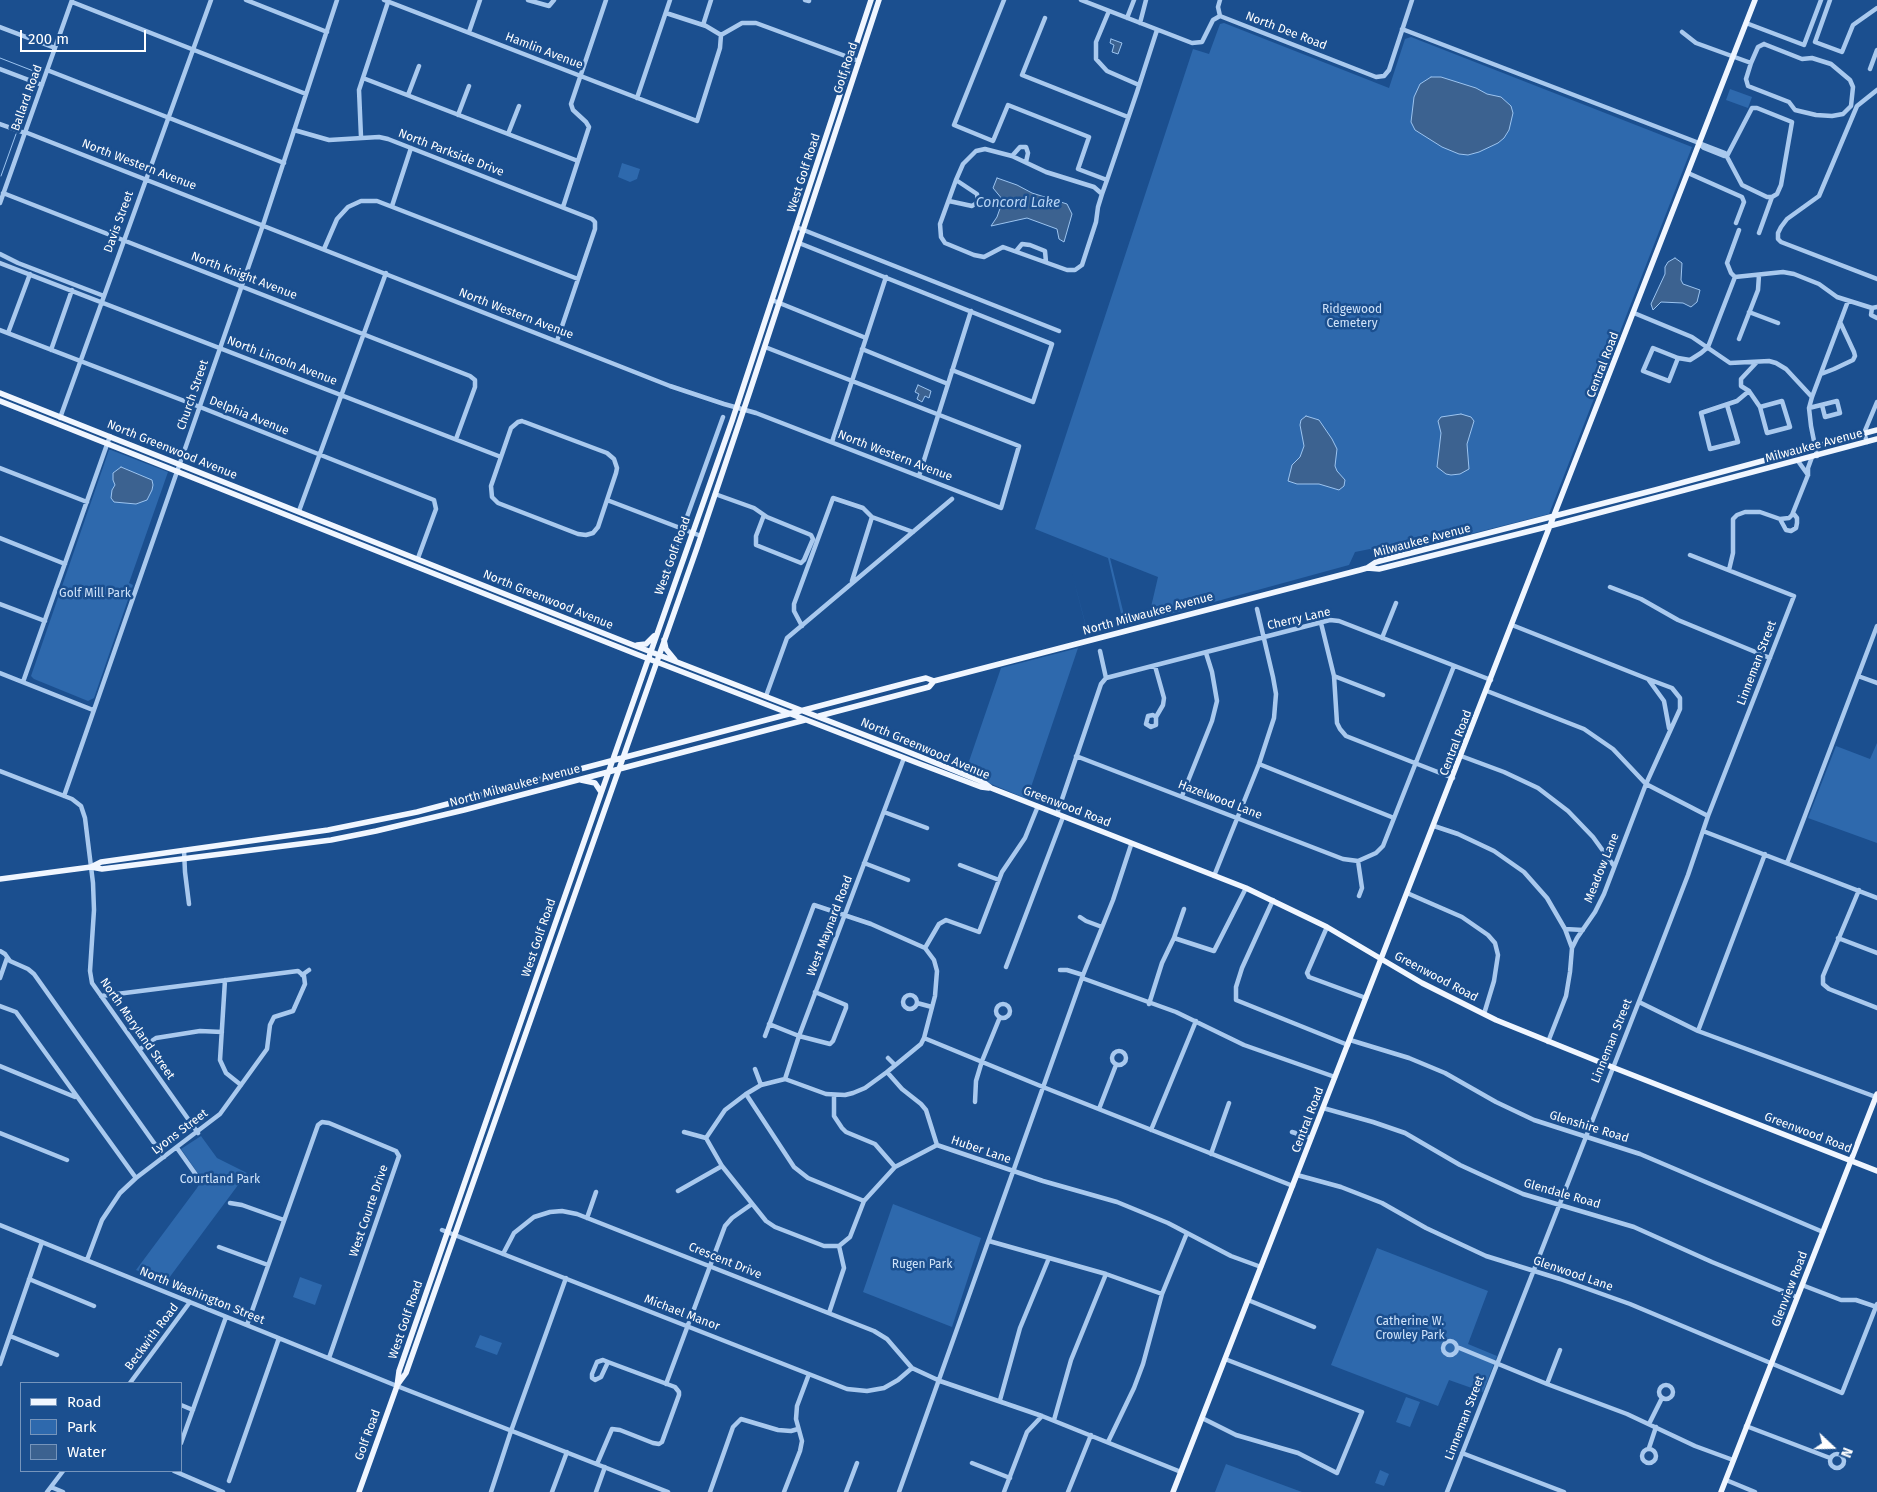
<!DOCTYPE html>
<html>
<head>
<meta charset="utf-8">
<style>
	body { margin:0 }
	#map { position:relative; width:1877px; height:1492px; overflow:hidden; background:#1b4f8f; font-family:"Fira Sans",sans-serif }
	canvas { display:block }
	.legend { position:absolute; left:20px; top:1382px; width:162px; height:90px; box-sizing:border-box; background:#1b4f8f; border:1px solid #7695bc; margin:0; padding:6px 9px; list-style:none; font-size:15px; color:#fff }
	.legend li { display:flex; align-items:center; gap:10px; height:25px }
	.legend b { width:25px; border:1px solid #7695bc }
	.north { position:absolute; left:1807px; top:1422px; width:50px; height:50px; -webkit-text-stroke:4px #1b4f8f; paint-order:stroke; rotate:111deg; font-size:14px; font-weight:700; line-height:20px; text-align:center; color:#fff }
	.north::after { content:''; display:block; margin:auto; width:18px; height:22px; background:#fff; clip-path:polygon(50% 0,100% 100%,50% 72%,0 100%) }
	.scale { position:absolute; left:20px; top:30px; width:126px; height:22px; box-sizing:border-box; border:2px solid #fff; border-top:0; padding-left:6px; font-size:15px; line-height:18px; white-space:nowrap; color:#fff; -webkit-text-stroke:4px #1b4f8f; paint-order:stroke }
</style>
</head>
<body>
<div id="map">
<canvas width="1877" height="1492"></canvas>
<ul class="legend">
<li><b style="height:6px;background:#f0f6ff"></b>Road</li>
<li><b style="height:14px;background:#2e69ad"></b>Park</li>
<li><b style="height:14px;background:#3c6290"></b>Water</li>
</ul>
<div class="north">N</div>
<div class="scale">200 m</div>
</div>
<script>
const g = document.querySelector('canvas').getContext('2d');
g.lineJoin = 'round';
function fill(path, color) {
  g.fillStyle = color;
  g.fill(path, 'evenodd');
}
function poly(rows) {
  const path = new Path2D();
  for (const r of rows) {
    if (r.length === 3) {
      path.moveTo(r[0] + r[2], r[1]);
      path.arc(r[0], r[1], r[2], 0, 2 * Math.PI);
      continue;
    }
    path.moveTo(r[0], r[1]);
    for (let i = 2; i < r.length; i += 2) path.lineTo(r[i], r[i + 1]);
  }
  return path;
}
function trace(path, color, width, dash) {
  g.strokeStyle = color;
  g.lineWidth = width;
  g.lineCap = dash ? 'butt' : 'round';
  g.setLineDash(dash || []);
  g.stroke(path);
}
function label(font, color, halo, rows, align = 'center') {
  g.font = font + ' "Fira Sans",sans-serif';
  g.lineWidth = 5;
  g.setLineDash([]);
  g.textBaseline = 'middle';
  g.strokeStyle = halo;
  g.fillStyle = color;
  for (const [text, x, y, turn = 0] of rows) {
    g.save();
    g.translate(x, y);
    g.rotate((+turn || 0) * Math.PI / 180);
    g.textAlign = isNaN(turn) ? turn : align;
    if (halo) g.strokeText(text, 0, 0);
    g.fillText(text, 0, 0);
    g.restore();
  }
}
const green = poly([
	[1224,23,1389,88,1405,39,1411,37,1692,147,1549,514,1380,557,1370,549,1355,552,1349,565,1148,620,1158,577,1110,558,1124,615,1129,618,1137,616,1139,619,1123,625,1119,620,1122,618,1108,558,1035,529,1193,49,1209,54,1220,24],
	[1730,89,1752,97,1748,108,1726,100],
	[622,163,640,169,637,179,630,182,618,177],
	[109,450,111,450,168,472,129,583,133,585,94,698,88,701,34,679,31,676],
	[1072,573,1086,626,1091,627,1091,632,1085,635,1081,626,1085,623],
	[1078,648,1027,799,965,773,1001,668],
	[1877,743,1877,843,1808,818,1836,746,1870,759],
	[201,1136,217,1158,247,1173,166,1282,136,1270,197,1188,202,1179,181,1149],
	[893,1204,981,1238,952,1327,863,1292],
	[1377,1248,1488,1291,1468,1344,1497,1356,1483,1392,1449,1380,1438,1406,1331,1365],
	[300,1277,322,1285,315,1305,293,1297],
	[480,1335,502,1343,497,1355,475,1347],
	[1406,1397,1420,1402,1410,1427,1396,1422],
	[1226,1464,1302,1492,1215,1492],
	[1380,1470,1389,1474,1384,1486,1375,1483]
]);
const water = poly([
	[1111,39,1122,43,1118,54,1112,52,1114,45,1110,43,1111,39],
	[1431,77,1441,77,1476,88,1487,94,1501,97,1511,106,1513,113,1509,130,1504,138,1498,143,1479,152,1468,155,1459,154,1442,147,1415,130,1411,122,1414,97,1420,84,1431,77],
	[997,178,1017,185,1032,193,1067,204,1072,214,1064,242,1059,239,1057,229,1027,218,991,226,997,217,1003,200,993,188,997,178],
	[1675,258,1682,263,1681,280,1683,284,1700,290,1697,302,1691,307,1683,303,1661,302,1653,310,1651,304,1665,274,1665,267,1668,262,1675,258],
	[918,385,931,391,929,398,925,396,922,402,917,399,919,394,915,392,918,385],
	[1461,414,1471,417,1474,421,1467,444,1469,469,1460,474,1451,475,1446,474,1437,467,1441,433,1438,421,1441,417,1461,414],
	[1306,416,1319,420,1332,439,1337,449,1335,466,1337,471,1345,480,1344,486,1339,490,1319,484,1297,484,1288,481,1292,465,1300,457,1304,446,1300,425,1301,420,1306,416],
	[121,467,152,480,153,485,152,490,147,500,136,504,114,502,111,498,112,490,115,485,113,480,113,473,121,467]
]);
const stream = poly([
	[0,58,36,72,37,74,35,79],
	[18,127,33,86],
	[1,176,16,134]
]);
const minor = poly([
	[246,0,327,32],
	[384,0,697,121,720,48,721,35],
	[528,0,549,6,554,0],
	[805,0,809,1],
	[1004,0,954,125,993,141,1008,105,1089,137,1078,169,1107,180],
	[1081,0,1192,43,1202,42,1213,20,1220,16,1376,77,1384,76,1389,70,1412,0],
	[1830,0,1815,42,1842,52,1853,25,1877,8],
	[72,2,306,94],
	[1109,11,1096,42,1096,59,1107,71,1139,85],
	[666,13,706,26,721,35],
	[1220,16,1218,7,1220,0],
	[1045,18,1022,75,1128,117],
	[1127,18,1134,0],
	[1140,23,1146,0],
	[1746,23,1804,45,1821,0],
	[703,25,711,0],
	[0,27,55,48],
	[1402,29,1725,153,1742,185,1767,197,1772,197,1777,194,1781,185,1792,122,1757,108,1752,108,1727,156],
	[469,32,480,0],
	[1682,32,1696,43,1751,63],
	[721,35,742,23,756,23,859,61],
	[1764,44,1802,59,1812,58,1831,64,1850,80,1853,87,1851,106,1843,114,1832,116,1816,115,1795,110,1789,102,1748,86,1746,79,1751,63,1758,47,1764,44],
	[0,69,42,85],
	[1870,69,1877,50],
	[47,70,284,163],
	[363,78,578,161],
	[1877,90,1857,106,1819,196,1787,219,1781,227,1778,233,1778,239,1781,242,1877,279],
	[408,95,419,66],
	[637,98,670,0],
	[458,115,469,86],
	[0,124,25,133],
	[294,130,329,140,379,137,388,139,592,219,595,222,595,229,557,341],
	[25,132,670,386,724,404,756,413,1001,508,1019,446,765,347],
	[508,134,519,106],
	[361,137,359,90,388,2],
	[1699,144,1704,148,1724,156,1727,156],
	[1012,156,1020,147,1026,147,1028,153,1026,162],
	[1688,173,1742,197,1744,202,1736,223],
	[3,193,470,376,475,380,475,387,456,439],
	[1102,194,1094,187,1046,172,1012,156,985,149,976,151,963,164,956,180,940,224,941,237,945,243,974,255,984,257,1003,247,1067,270,1075,270,1082,265,1096,222,1098,207,1102,194,1107,180,1137,92,1157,30],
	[949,201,972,206,978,202,977,194,956,180],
	[0,203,72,0],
	[392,206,411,148],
	[563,207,589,127,586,122,573,110,571,104,606,0],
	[796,227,1059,331],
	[1739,230,1727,263,1731,273,1735,277,1783,272,1794,274,1819,284,1837,297,1872,308,1877,307],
	[1759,233,1772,197],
	[799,243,1052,344,1033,402,952,370],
	[324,249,337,219,348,207,361,201,377,201,578,279],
	[1017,250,1022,244,1030,245,1045,251,1046,262],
	[0,254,18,263,104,296],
	[0,263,501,457],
	[772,300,866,338],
	[1872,308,1871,315,1877,318],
	[1749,312,1778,323],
	[1634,313,1692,337,1730,363,1769,361,1776,363,1786,369,1812,397],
	[0,330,200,407,434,500,436,509,418,558],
	[8,333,30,274],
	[1739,339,1758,290,1759,275],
	[862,349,948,384],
	[51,350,72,290],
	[1678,358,1669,381,1643,371,1653,348,1678,358,1690,360,1701,353,1708,347,1735,277],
	[1756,363,1741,379,1741,386,1749,391,1760,407,1767,433,1790,427,1782,401,1760,407],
	[1821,374,1834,369,1853,360,1855,356,1854,352,1840,322],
	[1727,405,1738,442,1710,449,1701,413,1737,401,1749,391],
	[1809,408,1837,401,1840,413,1825,417,1822,405],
	[60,418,211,0],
	[522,421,607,453,614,459,617,468,616,473,598,527,593,533,586,535,578,534,498,503,492,497,491,486,511,428,518,422,522,421],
	[832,442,886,277],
	[1867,442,1864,433,1877,402],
	[1817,456,1811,426,1809,408,1812,397,1848,301],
	[1798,461,1808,475],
	[0,468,87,502],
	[919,476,971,311],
	[715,494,754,508,767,517,811,535,813,539,804,560,801,563,756,545,756,536,764,515],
	[607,500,701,536],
	[299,511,386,273],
	[1780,519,1786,530,1791,531,1796,528,1797,523,1797,518,1793,513],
	[0,538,65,564],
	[1729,570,1733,553,1733,519,1737,515,1745,512,1760,512,1780,519,1789,518,1792,515,1808,475,1808,468,1812,457],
	[852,581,872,517],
	[662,586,723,417],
	[1610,587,1641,599,1678,620,1770,658],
	[0,604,45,621],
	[1321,623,1334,676,1337,723,1340,729,1346,736,1453,778],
	[1512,625,1648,679,1664,701,1669,728],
	[802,626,794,611,794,604,833,498,863,508,872,517,913,532],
	[1382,638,1396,603],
	[1155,666,1164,698,1163,705,1156,717,1156,725,1151,727,1146,724,1148,716,1153,715,1156,717],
	[0,673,93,710],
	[1334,676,1383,695],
	[1858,676,1877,683],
	[1106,678,1330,620,1339,621,1491,680],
	[23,682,110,436],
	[1487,691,1584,729,1613,749,1646,784,1708,816],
	[766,696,787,638,952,499],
	[1076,756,1343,859,1358,861,1376,853,1383,846,1454,666],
	[1461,756,1504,772,1538,788,1568,811,1593,837,1614,866],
	[1259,764,1394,818],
	[0,771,72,799,81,806,85,818,93,883,94,910,90,971,92,983,198,1133],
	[64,796,263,225,337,0],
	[1182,796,1212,721,1217,701,1212,672,1206,653],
	[884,812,927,828],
	[1057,814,1101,684,1106,678,1100,651],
	[1434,826,1458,834,1494,851,1524,872,1547,898,1565,929,1572,948],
	[1703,831,1877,898],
	[184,850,185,872,189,904],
	[1358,861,1362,888,1359,896],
	[864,863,908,880],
	[1787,863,1877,626],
	[960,865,999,880],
	[1214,876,1259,764,1274,718,1276,694,1273,677,1257,609],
	[1859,890,1823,976,1823,984,1829,989,1877,1008],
	[1407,893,1462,917,1488,935,1495,943,1498,955,1494,981,1484,1014],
	[1273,900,1242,968,1236,987,1236,1000,1348,1045],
	[1080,917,1086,921,1102,927],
	[1327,927,1307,973,1309,977,1366,998],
	[1565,929,1583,930],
	[1174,938,1214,951,1246,888],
	[1838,938,1877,953],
	[925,948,939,924,946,920,979,932,1002,872,1025,838,1038,806],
	[0,951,5,954,10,961,28,969,34,974,164,1157],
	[1006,967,1063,817],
	[1060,970,1067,970,1083,975],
	[302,975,309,970],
	[0,978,7,958],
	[1082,978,1176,1012,1244,1045,1335,1077],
	[225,980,220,1060,226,1073,241,1085],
	[910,1002,7],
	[1639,1002,1698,1031,1876,1097],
	[917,1003,932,1007],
	[1149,1004,1162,963,1174,938,1184,909],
	[1003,1011,7],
	[0,1006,16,1012,136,1178],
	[769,1024,799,1036,830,1044,833,1041,846,1008,846,1005,815,992],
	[1698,1031,1765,854],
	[765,1036,814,905,871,924,925,948,934,960,937,971,935,996,924,1038,921,1044,887,1072,865,1088,853,1093,845,1095,826,1094,785,1079],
	[924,1038,1043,1087,1293,1186],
	[1350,1040,1409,1058,1445,1073,1496,1102,1534,1120,1640,1154,1823,1232],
	[1548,1042,1566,996,1570,972,1572,948,1577,938,1595,912,1604,894,1646,784,1680,709,1680,698,1672,688,1648,679],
	[140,1049,156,1038,200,1031,222,1032],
	[1119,1058,7],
	[888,1058,895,1065],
	[0,1066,75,1097],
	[755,1069,761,1085],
	[887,1072,902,1089,921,1104,926,1110,937,1145],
	[785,1079,799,1036,904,758],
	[746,1094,794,1167,808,1178,864,1201],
	[834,1095,834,1116,842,1128,846,1132,875,1144,895,1167],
	[975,1102,976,1081,982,1061,1000,1017],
	[1323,1108,1373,1122,1405,1133,1460,1165,1523,1194,1634,1227,1712,1262,1797,1297],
	[1099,1109,1116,1065],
	[1151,1130,1196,1021],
	[684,1132,706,1138,722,1166,766,1221,775,1227,824,1246,839,1246,850,1237,864,1201,895,1167,937,1145,1043,1181,1117,1202,1168,1223,1231,1256,1261,1267],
	[1292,1132,1311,1138],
	[0,1133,67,1160],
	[706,1138,725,1110,746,1094,761,1085,785,1079],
	[177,1148,199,1179],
	[1211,1154,1229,1103],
	[1297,1175,1341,1187,1382,1203,1426,1228,1486,1256,1560,1279,1630,1304,1842,1393,1877,1304],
	[678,1191,722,1166],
	[230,1203,242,1205,284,1220],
	[587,1218,596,1192],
	[0,1225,397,1386,668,1492],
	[442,1230,847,1389,867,1391,884,1388,898,1380,912,1368],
	[989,1241,1106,1274,1162,1294],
	[219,1247,268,1265],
	[503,1254,514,1233,534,1217,550,1212,562,1211,577,1214,874,1331,887,1339,912,1368,940,1381,1042,1416,1181,1472],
	[87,1260,102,1220,120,1193,136,1178,220,1114,267,1049,270,1025,274,1017,293,1011,305,984,304,976,298,971,101,996],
	[29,1279,94,1306],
	[1802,1285,1841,1300,1856,1300,1877,1307],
	[1248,1300,1314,1327],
	[829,1313,844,1268,839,1246],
	[247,1325,318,1125,322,1122,329,1123,396,1151,399,1156,329,1358],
	[10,1336,57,1355],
	[1450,1348,7],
	[1457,1347,1547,1384,1627,1414,1695,1446,1733,1460],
	[0,1364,42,1242],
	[130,1383,190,1302],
	[666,1384,725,1226,732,1218,752,1204],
	[1547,1384,1560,1350],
	[1666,1392,7],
	[1000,1400,1020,1328,1049,1258],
	[181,1405,193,1410],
	[1202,1418,1236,1435,1298,1453,1337,1473,1362,1412,1225,1359],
	[1054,1420,1071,1360,1106,1274],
	[1649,1424,1662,1398],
	[1746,1426,1830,1458],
	[1108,1442,1134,1388,1143,1364,1162,1294,1187,1233],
	[181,1443,226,1317],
	[1649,1448,1656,1427],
	[1649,1456,7],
	[1462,1453,1564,1492],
	[1837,1461,7],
	[972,1463,1010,1478],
	[597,1464,612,1429,620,1430,653,1443,659,1444,662,1442,679,1395,679,1392,675,1387,608,1362,601,1377,595,1380,592,1378,592,1374,597,1362,603,1360,608,1362],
	[174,1471,223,1492],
	[1726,1480,1755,1492],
	[229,1481,279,1338],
	[51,1487,63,1492],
	[47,1492,63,1471],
	[491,1492,511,1431,566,1278],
	[552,1492,567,1452],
	[596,1492,605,1467],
	[710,1492,733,1427,741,1419,778,1430,791,1431,798,1429],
	[784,1492,800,1451,802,1441,796,1419,797,1406,809,1374],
	[846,1492,857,1463],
	[899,1492,1083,975,1113,900,1131,845],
	[1004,1492,1027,1432,1042,1416],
	[1068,1492,1091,1435],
	[1447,1492,1656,958,1688,875,1708,816,1794,596,1690,555]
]);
const major = poly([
	[0,393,628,643,901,749,983,782,991,788,1246,888,1327,927,1422,983,1496,1020,1612,1067,1877,1171],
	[0,401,636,654,920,764,981,787,989,788],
	[1367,568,1376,562,1655,490,1877,430],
	[664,640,666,649,675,660],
	[637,645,646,644,654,636],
	[819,716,929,687,934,681],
	[581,780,595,783,601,792],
	[91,867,101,862,328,830,417,812,914,681,926,678,934,681,1360,570,1367,568,1379,569,1542,528,1877,439],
	[0,879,91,867,102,869,237,852,331,840,376,831,464,810,805,720],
	[398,1384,406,1373,697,548,750,391,879,0],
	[359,1492,397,1386,399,1371,535,981,732,421,871,0],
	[1173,1492,1755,0],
	[1721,1492,1877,1094]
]);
const streetNames = [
	["North Dee Road",1286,31,21],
	["Hamlin Avenue",544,51,21],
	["Golf Road",846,68,-72],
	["Ballard Road",27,98,-70],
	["North Parkside Drive",451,153,21],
	["North Western Avenue",139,165,21],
	["West Golf Road",804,173,-72],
	["Davis Street",119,222,-70],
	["North Knight Avenue",244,276,21],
	["North Western Avenue",516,314,21],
	["North Lincoln Avenue",282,361,21],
	["Central Road",1603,365,-69],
	["Church Street",193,395,-71],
	["Delphia Avenue",249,416,22],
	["Milwaukee Avenue",1814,446,-15],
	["North Greenwood Avenue",172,450,22],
	["North Western Avenue",895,456,21],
	["Milwaukee Avenue",1422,541,-15],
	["West Golf Road",673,556,-70],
	["North Greenwood Avenue",548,600,22],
	["North Milwaukee Avenue",1148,614,-15],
	["Cherry Lane",1299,619,-13],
	["Linneman Street",1757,663,-69],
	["Central Road",1456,743,-69],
	["North Greenwood Avenue",925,749,23],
	["North Milwaukee Avenue",515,786,-15],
	["Hazelwood Lane",1220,800,21],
	["Greenwood Road",1067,807,21],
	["Meadow Lane",1602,868,-68],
	["West Maynard Road",830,926,-69],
	["West Golf Road",539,938,-71],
	["Greenwood Road",1436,977,28],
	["North Maryland Street",137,1029,55],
	["Linneman Street",1612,1041,-68],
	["Central Road",1308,1120,-69],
	["Glenshire Road",1589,1127,17],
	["Lyons Street",180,1132,-37],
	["Greenwood Road",1808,1133,21],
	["Huber Lane",981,1150,19],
	["Glendale Road",1562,1194,16],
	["West Courte Drive",369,1211,-71],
	["Crescent Drive",725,1261,22],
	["Glenwood Lane",1573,1274,19],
	["Glenview Road",1790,1289,-69],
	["North Washington Street",202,1296,22],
	["Michael Manor",682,1313,21],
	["West Golf Road",406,1320,-71],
	["Beckwith Road",152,1337,-53],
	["Linneman Street",1465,1418,-69],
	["Golf Road",368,1435,-70]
];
const parkNames = [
	["Ridgewood",1352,310],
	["Cemetery",1352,324],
	["Golf Mill Park",95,594],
	["Courtland Park",220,1180],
	["Rugen Park",922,1265],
	["Catherine W.",1410,1322],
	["Crowley Park",1410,1336]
];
const waterNames = [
	["Concord Lake",1018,203]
];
fill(green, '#2e69ad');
fill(water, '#3c6290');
trace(water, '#9cc4f0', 1);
trace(stream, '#9cc4f0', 1);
trace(minor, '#a9c9ee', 4.5);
trace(major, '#f0f6ff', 5.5);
label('12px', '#fff', '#1b4f8f', streetNames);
label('12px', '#cfe3fa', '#1b4f8f', parkNames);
label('italic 14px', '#b5d3f5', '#1b4f8f', waterNames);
</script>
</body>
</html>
